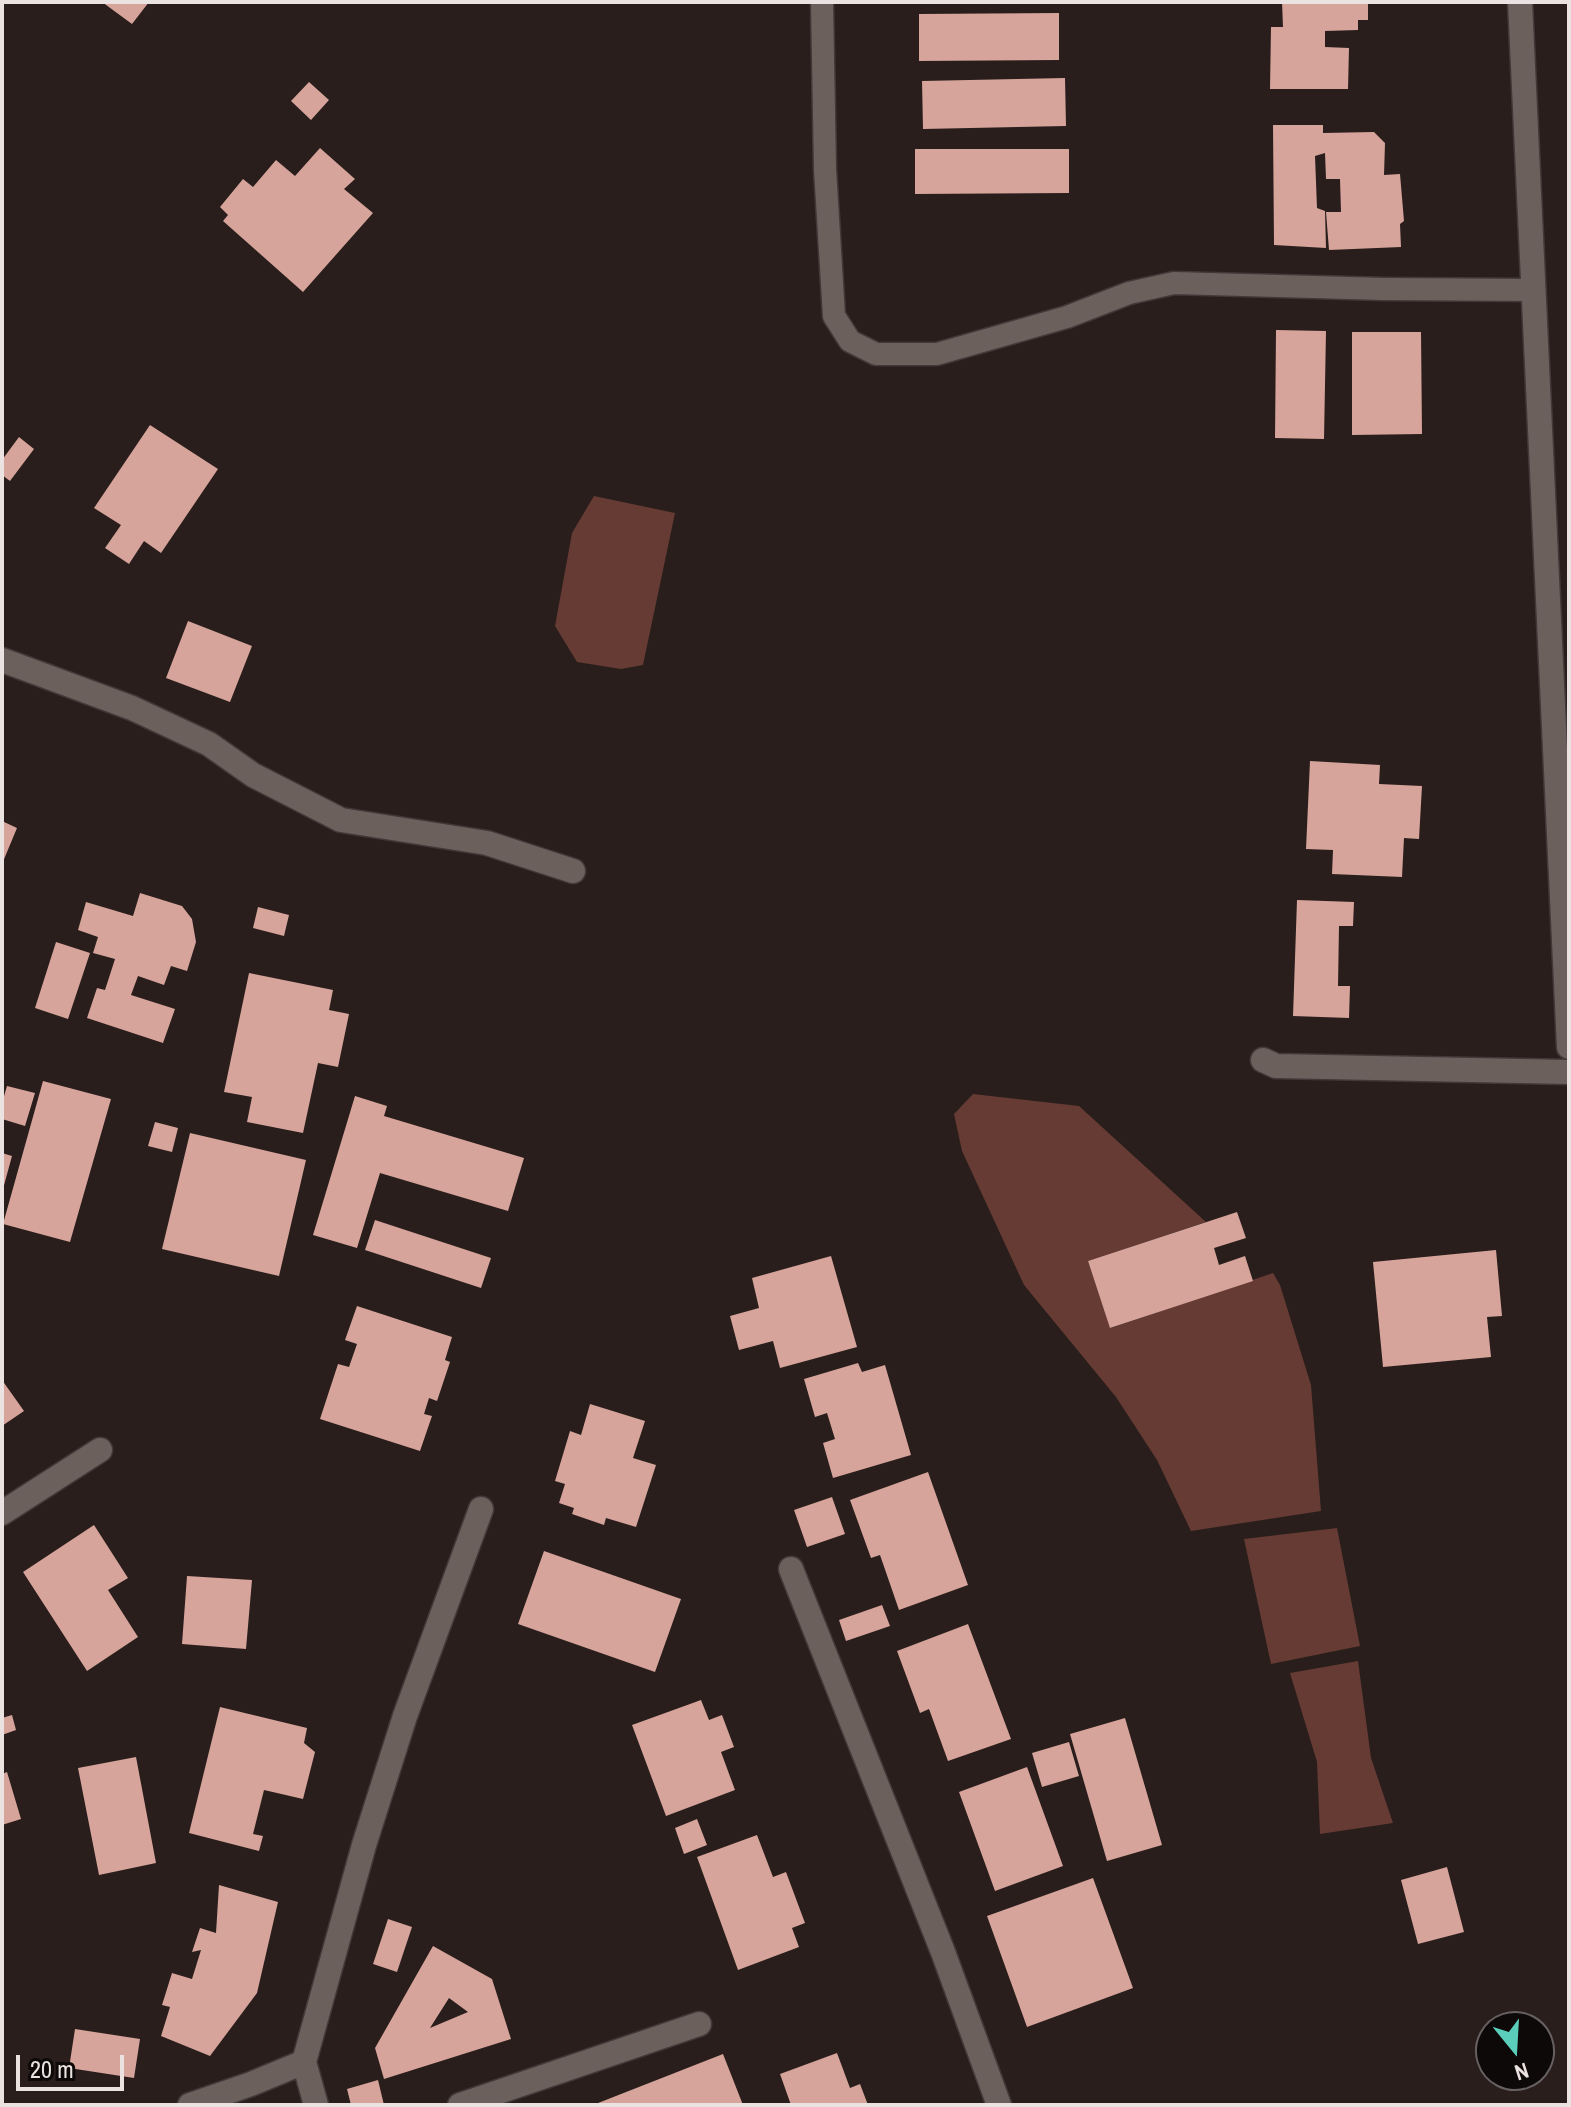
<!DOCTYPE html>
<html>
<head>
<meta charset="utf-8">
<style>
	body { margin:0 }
	#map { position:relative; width:1571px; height:2107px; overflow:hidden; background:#291e1c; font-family:"Archivo Narrow",sans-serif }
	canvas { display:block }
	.frame { position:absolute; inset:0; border:4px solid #ebe3e2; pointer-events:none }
	.north { position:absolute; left:1475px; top:2011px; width:80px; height:80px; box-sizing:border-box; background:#0e0909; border:2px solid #666060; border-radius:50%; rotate:162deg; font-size:22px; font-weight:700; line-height:32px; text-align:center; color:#ebe3e2 }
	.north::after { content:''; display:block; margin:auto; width:28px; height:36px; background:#5bcebb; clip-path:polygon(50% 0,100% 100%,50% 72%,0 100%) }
	.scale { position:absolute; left:16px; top:2055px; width:108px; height:36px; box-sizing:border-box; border:4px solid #ebe3e2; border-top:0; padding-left:10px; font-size:24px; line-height:28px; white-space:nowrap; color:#ebe3e2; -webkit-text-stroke:6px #0e0909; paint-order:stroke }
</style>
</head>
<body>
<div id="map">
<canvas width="1571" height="2107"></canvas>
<div class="frame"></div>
<div class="north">N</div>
<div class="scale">20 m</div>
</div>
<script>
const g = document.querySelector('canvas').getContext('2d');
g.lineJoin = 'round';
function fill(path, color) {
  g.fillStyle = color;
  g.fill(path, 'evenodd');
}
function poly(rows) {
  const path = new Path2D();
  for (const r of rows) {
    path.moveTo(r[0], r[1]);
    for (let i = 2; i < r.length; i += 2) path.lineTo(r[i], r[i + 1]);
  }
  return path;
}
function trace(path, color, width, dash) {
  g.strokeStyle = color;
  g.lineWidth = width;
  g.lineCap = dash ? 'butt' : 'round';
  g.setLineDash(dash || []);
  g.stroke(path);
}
const water = poly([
	[594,496,675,513,643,665,621,669,577,662,555,626,572,533],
	[973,1094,1079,1106,1206,1222,1088,1261,1111,1328,1273,1273,1280,1285,1311,1385,1321,1511,1191,1531,1157,1460,1116,1397,1024,1285,962,1151,954,1114],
	[1337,1528,1360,1646,1271,1664,1244,1539],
	[1358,1661,1371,1758,1393,1823,1320,1834,1317,1762,1290,1673]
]);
const building = poly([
	[102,2,149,2,132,24],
	[1282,2,1368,2,1368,20,1358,20,1358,30,1325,31,1325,47,1349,48,1348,89,1270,89,1271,27,1283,27],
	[1059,13,1059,60,919,61,919,14],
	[1065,78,1066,126,923,129,922,81],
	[309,82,329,100,311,120,291,101],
	[1273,125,1323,125,1323,133,1374,132,1385,143,1384,175,1400,174,1404,221,1400,224,1401,247,1329,250,1326,212,1341,212,1340,179,1326,179,1325,153,1315,156,1317,208,1325,211,1326,248,1274,245],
	[320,148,355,179,344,189,373,213,303,292,223,221,228,215,220,207,243,179,253,187,276,160,295,176],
	[915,149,1069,149,1069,193,915,194],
	[1276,330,1326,331,1324,439,1275,438],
	[1352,332,1421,332,1422,434,1352,435],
	[150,425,218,469,161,553,144,541,129,564,105,548,121,525,94,508],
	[19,437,34,449,10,481,2,475,2,460],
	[188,621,252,646,230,702,166,678],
	[1310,761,1380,765,1379,784,1422,786,1419,839,1404,838,1402,877,1332,874,1333,850,1306,849],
	[2,821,17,828,2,864],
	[140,893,182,906,192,919,196,942,187,971,171,966,164,985,138,976,131,995,175,1009,163,1043,87,1018,97,988,105,990,115,959,93,953,98,937,78,930,86,902,133,916],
	[1297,900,1354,902,1353,926,1339,926,1338,986,1350,986,1349,1018,1293,1016],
	[258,907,289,915,284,936,253,928],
	[56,942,90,953,68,1019,35,1008],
	[249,973,333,990,329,1010,349,1014,338,1067,318,1063,303,1133,247,1122,252,1097,224,1092],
	[43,1081,111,1099,70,1242,3,1224],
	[7,1086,35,1093,25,1126,2,1119,2,1103],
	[355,1096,387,1106,384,1116,524,1158,508,1211,380,1173,357,1248,313,1235],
	[155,1122,178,1128,172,1152,148,1146],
	[190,1133,306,1160,279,1276,162,1249],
	[2,1153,12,1156,3,1189,2,1189],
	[1237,1212,1246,1238,1214,1248,1219,1265,1245,1256,1253,1281,1110,1328,1088,1261],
	[375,1220,491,1258,481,1288,365,1250],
	[1496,1250,1502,1316,1487,1317,1491,1357,1383,1367,1373,1262],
	[831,1256,857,1347,780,1368,773,1341,739,1350,730,1316,759,1308,752,1278],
	[357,1306,452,1337,445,1360,450,1362,437,1401,429,1398,424,1414,432,1416,420,1451,320,1419,338,1364,349,1367,357,1344,345,1340],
	[858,1363,862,1372,885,1365,911,1455,833,1478,823,1443,835,1439,827,1413,815,1417,804,1379],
	[2,1380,24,1411,2,1426],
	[590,1404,645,1421,633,1458,656,1465,636,1527,606,1518,604,1525,572,1514,574,1508,559,1503,565,1484,555,1481,570,1431,581,1435],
	[928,1472,968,1585,899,1610,880,1555,871,1558,850,1500],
	[832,1497,845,1534,807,1547,794,1510],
	[94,1525,128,1578,108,1590,138,1637,87,1671,23,1572],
	[544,1551,681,1599,655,1672,518,1624],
	[187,1576,252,1580,246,1649,182,1644],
	[882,1605,890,1626,846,1641,839,1620],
	[968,1624,1011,1739,948,1761,929,1709,920,1713,897,1651],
	[701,1700,709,1720,722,1715,734,1747,721,1752,735,1790,666,1816,632,1725],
	[220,1707,307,1728,304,1743,315,1752,303,1799,264,1790,253,1834,263,1836,259,1851,189,1833],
	[12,1715,16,1730,2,1735,2,1718],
	[1125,1718,1162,1845,1107,1861,1070,1734],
	[1069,1742,1079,1776,1042,1787,1032,1753],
	[136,1757,156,1863,99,1875,78,1768],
	[1027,1767,1063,1866,995,1891,959,1792],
	[7,1772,21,1819,2,1825,2,1774],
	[697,1819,707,1845,684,1854,675,1828],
	[757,1835,773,1877,786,1872,805,1923,792,1928,799,1947,738,1970,697,1857],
	[1447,1867,1464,1932,1418,1944,1401,1880],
	[1093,1878,1133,1988,1027,2027,987,1916],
	[219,1885,278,1902,257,1993,210,2056,161,2036,170,2007,162,2005,172,1973,192,1979,201,1950,192,1952,200,1928,216,1933],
	[388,1919,412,1927,397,1972,373,1964],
	[433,1946,492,1979,511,2039,384,2079,375,2048],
	[449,1998,468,2012,430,2028],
	[75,2029,140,2039,134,2078,69,2068],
	[837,2053,850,2088,860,2084,868,2105,791,2105,780,2074],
	[723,2054,743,2105,593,2105],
	[378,2080,384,2105,351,2105,347,2089]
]);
const service = poly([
	[822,2,825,169,834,316,850,341,876,354,937,354,1067,317,1129,293,1174,283,1384,289,1534,290]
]);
const minor = poly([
	[1520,2,1569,1047],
	[2,660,132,708,209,744,253,775,341,820,487,843,573,871],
	[1263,1060,1276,1066,1569,1072],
	[2,1513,100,1450],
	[791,1569,943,1952,999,2105],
	[304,2062,316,2105],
	[190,2105,251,2084,304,2062,364,1845,405,1716,481,1509],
	[460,2105,699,2024]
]);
fill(water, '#653b33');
fill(building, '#d6a49a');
trace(service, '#413837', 25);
trace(minor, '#413837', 27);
trace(service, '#6c605d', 22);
trace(minor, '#6c605d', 24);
</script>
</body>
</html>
